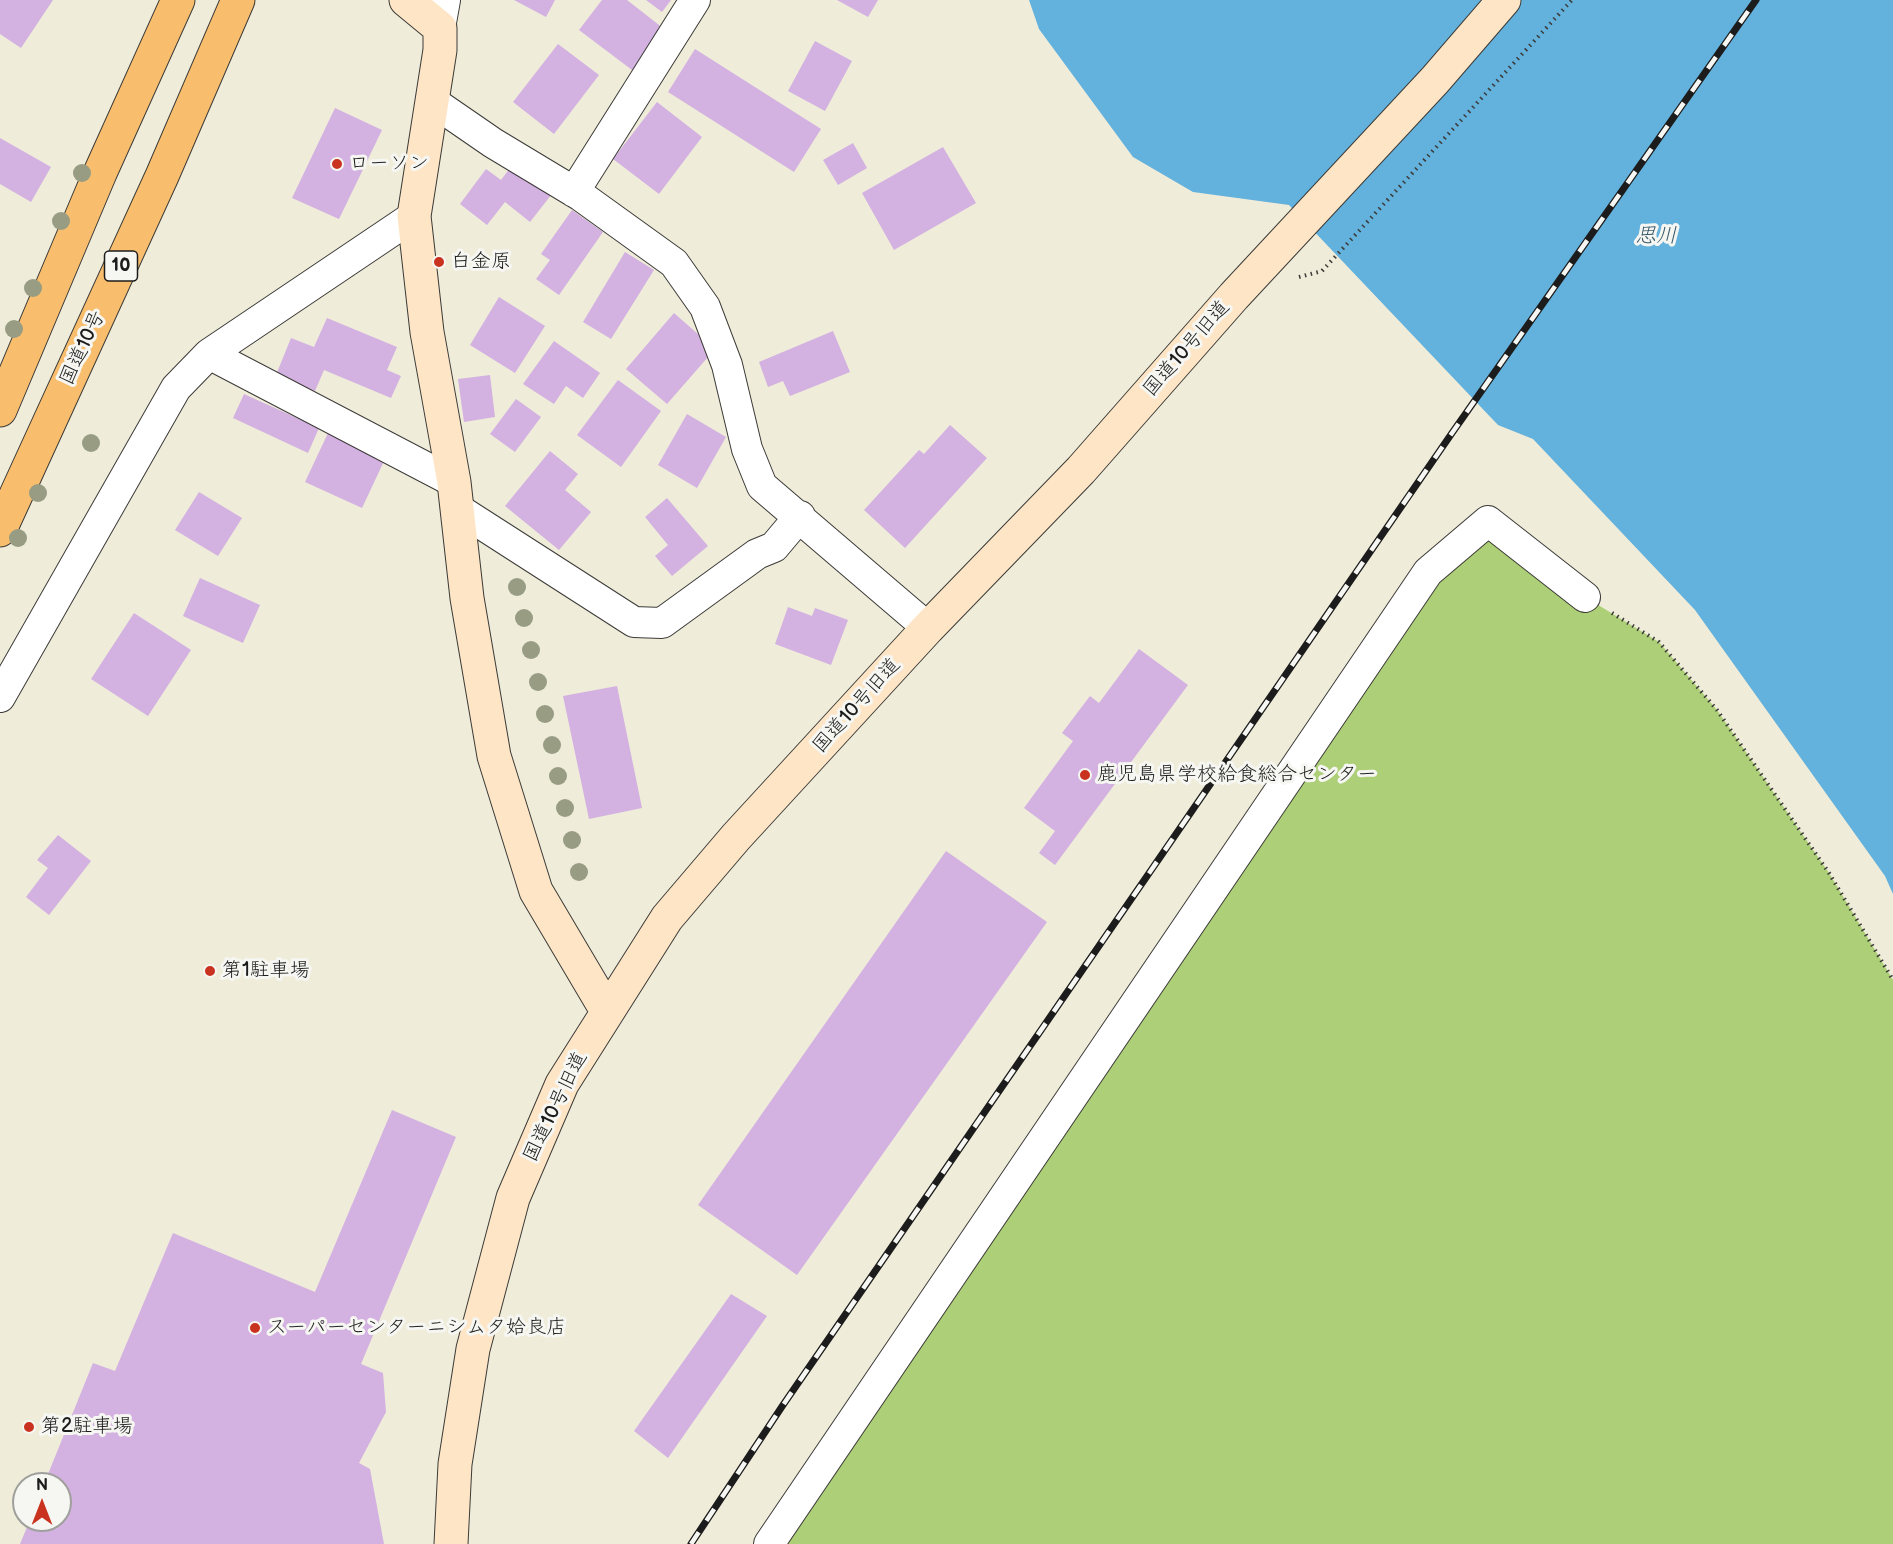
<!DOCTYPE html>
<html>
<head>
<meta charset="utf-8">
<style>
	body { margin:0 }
	#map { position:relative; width:1893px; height:1544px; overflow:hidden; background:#efecda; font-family:"Balsamiq Sans",sans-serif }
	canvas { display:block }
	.north { position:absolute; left:12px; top:1472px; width:60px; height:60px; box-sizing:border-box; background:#f6f6f2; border:2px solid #9f9f9c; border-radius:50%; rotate:0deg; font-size:16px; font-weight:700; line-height:24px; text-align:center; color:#1c1c1c }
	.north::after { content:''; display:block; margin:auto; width:21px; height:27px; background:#c8321e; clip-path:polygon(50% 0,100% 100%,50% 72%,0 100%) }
</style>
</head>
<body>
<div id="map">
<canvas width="1893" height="1544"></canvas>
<div class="north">N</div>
</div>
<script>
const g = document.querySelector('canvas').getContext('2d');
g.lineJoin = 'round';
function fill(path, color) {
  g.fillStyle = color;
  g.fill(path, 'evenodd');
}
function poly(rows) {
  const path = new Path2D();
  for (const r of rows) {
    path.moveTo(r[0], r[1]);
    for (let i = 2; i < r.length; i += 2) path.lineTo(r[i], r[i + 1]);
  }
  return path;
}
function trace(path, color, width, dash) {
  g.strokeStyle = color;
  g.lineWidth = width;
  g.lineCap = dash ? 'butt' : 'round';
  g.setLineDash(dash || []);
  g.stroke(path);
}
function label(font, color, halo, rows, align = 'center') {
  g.font = font + ' "Balsamiq Sans","Klee One",sans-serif';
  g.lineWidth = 6;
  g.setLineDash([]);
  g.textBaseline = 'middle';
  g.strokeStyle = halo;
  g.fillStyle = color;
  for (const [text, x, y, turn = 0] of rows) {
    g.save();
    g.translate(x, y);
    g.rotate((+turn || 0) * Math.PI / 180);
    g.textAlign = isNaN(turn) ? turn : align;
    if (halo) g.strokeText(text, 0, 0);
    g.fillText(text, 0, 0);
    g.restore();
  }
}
const green = poly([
	[1488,521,1585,597,1659,642,1717,710,1829,873,1893,980,1893,1544,769,1544,1428,572]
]);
const water = poly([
	[1029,0,1893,0,1893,894,1885,876,1695,610,1533,439,1498,425,1289,205,1193,192,1133,157,1039,29]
]);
const building = poly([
	[0,0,53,0,21,48,0,34],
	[514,0,555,0,546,17],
	[602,0,627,0,668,32,636,73,579,30],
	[646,0,671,0,662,12],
	[837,0,878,0,868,17],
	[815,41,852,61,825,111,788,91],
	[558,44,599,75,554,134,513,102],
	[695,49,821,129,794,172,668,92],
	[657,102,702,137,659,194,613,159],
	[335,108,382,130,339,219,292,198],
	[0,138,51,167,31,202,0,184],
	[853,143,867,168,838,185,823,160],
	[943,147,976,203,894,250,862,193],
	[516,160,555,190,530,222,505,202,487,225,460,204,486,169,501,180],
	[572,210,603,232,559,295,536,279,550,260,541,254],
	[625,252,654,270,611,339,583,322],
	[499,297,545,326,515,373,470,345],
	[674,313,715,349,667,404,626,369],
	[327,318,397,347,387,370,401,376,391,398,324,370,315,391,276,375,291,338,314,347],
	[833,331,850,372,790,396,783,381,768,387,759,362],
	[554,341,600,373,583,398,566,386,554,404,523,384],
	[490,375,495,417,464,422,458,379],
	[618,380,661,411,621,467,577,435],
	[244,394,319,428,308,453,233,418],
	[516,399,541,417,515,452,490,434],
	[687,414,726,437,697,488,658,465],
	[950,425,987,458,905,548,864,510,919,450,924,454],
	[328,433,385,459,362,508,305,482],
	[550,451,578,474,565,490,591,512,559,550,505,506],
	[199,492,242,518,218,556,175,530],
	[667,498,708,546,672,576,655,556,668,545,645,517],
	[200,578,260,605,243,643,183,616],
	[788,607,812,616,815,608,848,620,831,665,775,644],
	[134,613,191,650,148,716,91,679],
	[1139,649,1188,685,1055,865,1039,853,1055,831,1024,808,1073,741,1062,733,1090,696,1099,703],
	[617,686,642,808,589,819,563,696],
	[58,835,91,861,49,915,26,897,48,868,37,860],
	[946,851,1047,922,797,1275,698,1205],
	[392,1110,456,1137,361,1364,383,1373,386,1412,359,1463,370,1469,384,1544,20,1544,30,1520,60,1520,60,1484,44,1484,93,1363,115,1371,173,1233,315,1292],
	[731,1294,767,1316,668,1458,634,1431]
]);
const path = poly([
	[1299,277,1322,271,1572,0],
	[1612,613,1659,642,1717,710,1829,873,1893,980]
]);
const street = poly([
	[440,28,445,0],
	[432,101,493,143,581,196,674,263,705,307,727,365,747,449,762,486,928,628],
	[574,192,695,0],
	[209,354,454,482],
	[458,509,634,622,662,623,757,554,774,547,800,516],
	[0,697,176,388,209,354,414,216],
	[769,1544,1428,572,1488,521,1585,597]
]);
const secondary = poly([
	[406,0,440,28,440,50,414,216,427,332,454,482,467,598,494,756,536,891,607,1011],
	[451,1544,455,1464,473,1349,513,1198,562,1084,667,918,736,837,928,628,1081,470,1234,296,1435,80,1504,0]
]);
const highway = poly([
	[0,410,100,173,178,0],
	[0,530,162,176,238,0]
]);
const rail = poly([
	[691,1544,783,1405,1452,433,1756,0]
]);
const trees = [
	[82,173],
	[61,221],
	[33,288],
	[14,329],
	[91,443],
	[38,493],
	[18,538],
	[517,587],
	[524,618],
	[531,650],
	[538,682],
	[545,714],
	[552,745],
	[558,776],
	[565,808],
	[572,840],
	[579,872]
];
const markers = [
	[337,164,6,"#c8321e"],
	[439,262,6,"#c8321e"],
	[1085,775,6,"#c8321e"],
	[210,971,6,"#c8321e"],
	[255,1328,6,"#c8321e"],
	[29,1427,6,"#c8321e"]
];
const shields = [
	[121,266,33]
];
const shieldNames = [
	["10",121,266]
];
const poiNames = [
	["ローソン",349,164],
	["白金原",451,262],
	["鹿児島県学校給食総合センター",1097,775],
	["第1駐車場",222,971],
	["スーパーセンターニシムタ姶良店",267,1328],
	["第2駐車場",41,1427]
];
const streetNames = [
	["国道10号",83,348,-65],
	["国道10号旧道",1187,349,-49],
	["国道10号旧道",857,706,-48],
	["国道10号旧道",556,1107,-64]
];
const waterNames = [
	["思川",1656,237]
];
fill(green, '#adcf77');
fill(water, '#63b1dd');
fill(building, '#d3b1e1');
trace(street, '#3c3b38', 32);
trace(secondary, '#3c3b38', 35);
trace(highway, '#3c3b38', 35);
trace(path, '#3c3b38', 4, [1.5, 4.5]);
trace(street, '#fff', 30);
trace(secondary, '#fde5c5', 33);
trace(highway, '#f9be6d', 33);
trace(rail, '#1c1c1c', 7);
trace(rail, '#f6f6f2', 4.5, [14]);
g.fillStyle = '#979c83';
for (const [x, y] of trees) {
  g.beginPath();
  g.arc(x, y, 9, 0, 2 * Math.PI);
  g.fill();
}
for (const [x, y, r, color] of markers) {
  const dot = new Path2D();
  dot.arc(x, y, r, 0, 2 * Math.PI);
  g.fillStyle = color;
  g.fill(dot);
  trace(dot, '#f6f6f2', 2);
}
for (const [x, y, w] of shields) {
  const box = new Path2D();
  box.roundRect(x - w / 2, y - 15, w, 30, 4.5);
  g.fillStyle = '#f6f6f2';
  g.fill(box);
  trace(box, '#1c1c1c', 1.5);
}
label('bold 18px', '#1c1c1c', null, shieldNames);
label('20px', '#1c1c1c', '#f6f6f2', poiNames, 'left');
label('20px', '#1c1c1c', '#f6f6f2', streetNames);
label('italic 21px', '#385869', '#f6f6f2', waterNames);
</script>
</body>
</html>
